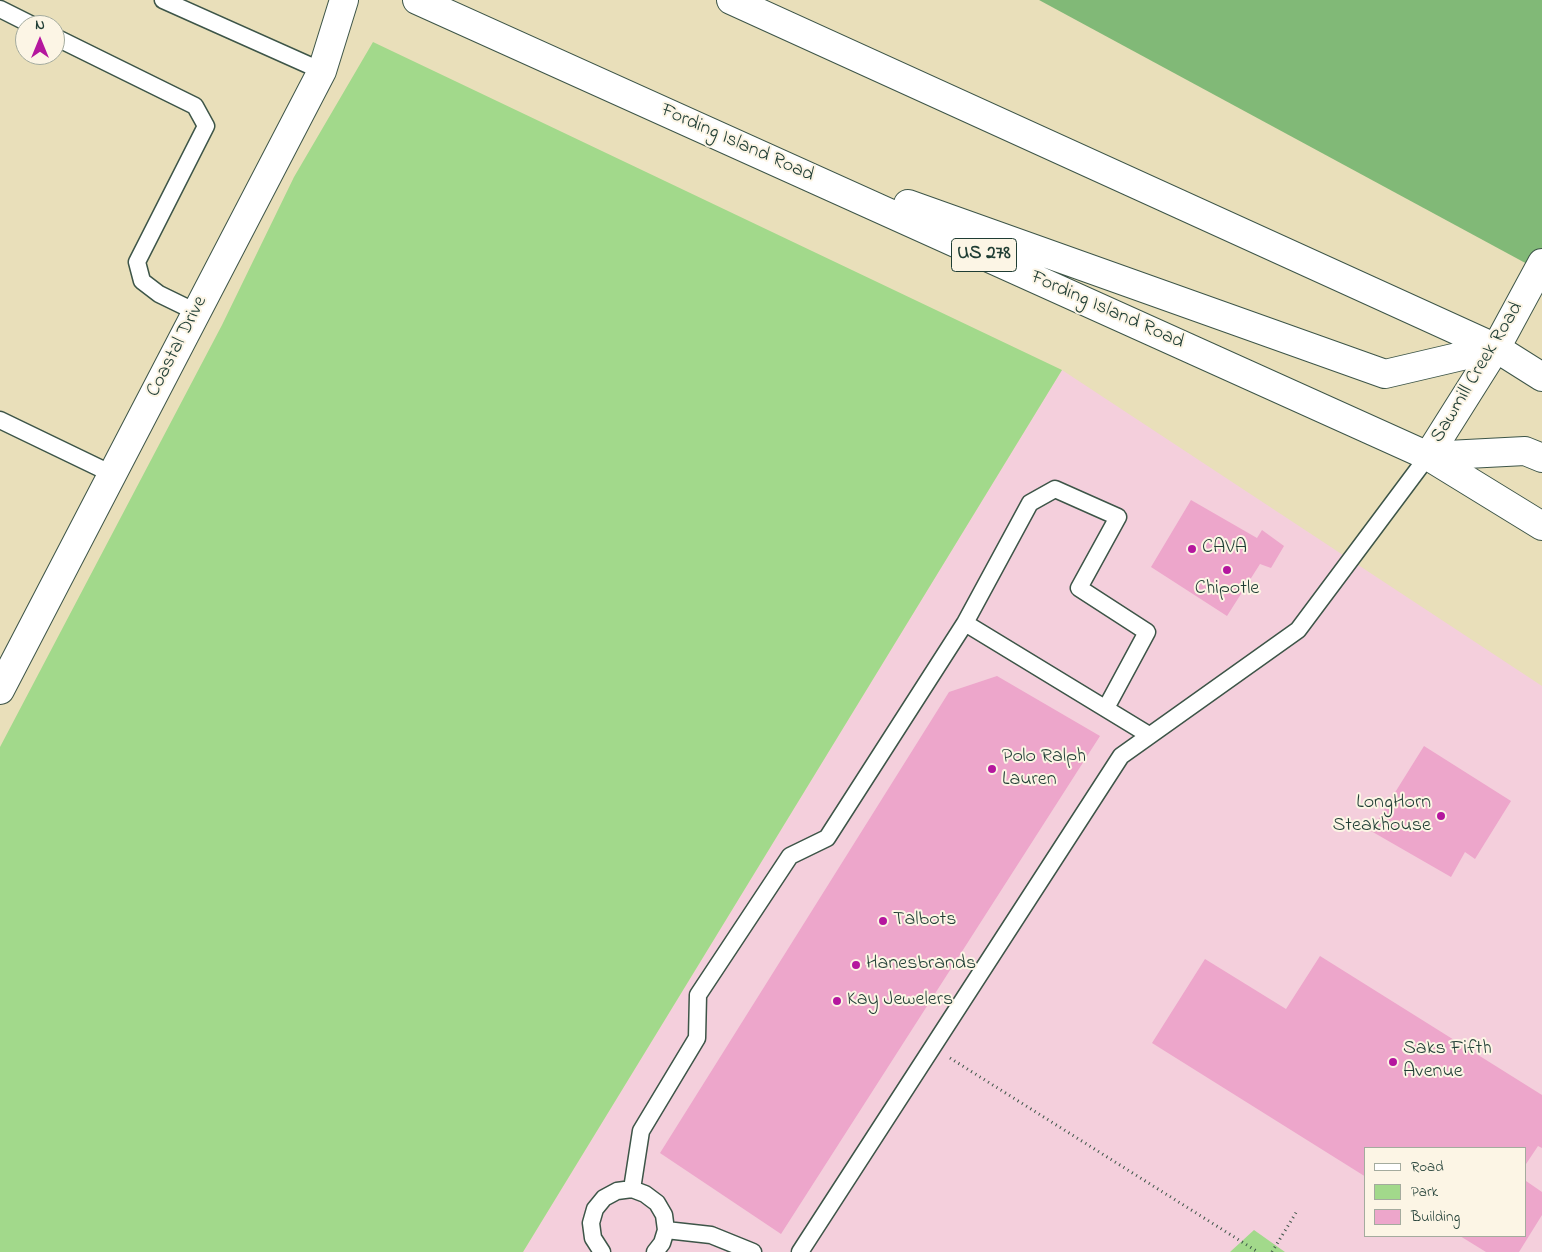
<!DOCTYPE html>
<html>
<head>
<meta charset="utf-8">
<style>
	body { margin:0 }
	#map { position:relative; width:1542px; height:1252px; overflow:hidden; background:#e9dfba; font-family:"Indie Flower",sans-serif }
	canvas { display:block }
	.legend { position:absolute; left:1364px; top:1147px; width:162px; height:90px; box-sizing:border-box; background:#fcf5e5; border:1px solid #a4ab9e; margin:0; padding:6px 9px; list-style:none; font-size:15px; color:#1f3d34 }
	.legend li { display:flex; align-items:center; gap:10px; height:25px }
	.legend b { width:25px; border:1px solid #a4ab9e }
	.north { position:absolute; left:15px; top:15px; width:50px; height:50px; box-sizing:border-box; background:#fcf5e5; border:1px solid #a4ab9e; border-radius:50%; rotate:0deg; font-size:14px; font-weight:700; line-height:20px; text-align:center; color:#1f3d34 }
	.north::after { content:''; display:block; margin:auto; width:18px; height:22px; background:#b5179e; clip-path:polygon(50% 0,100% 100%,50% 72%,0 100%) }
</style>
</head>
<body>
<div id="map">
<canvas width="1542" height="1252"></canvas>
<ul class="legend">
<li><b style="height:6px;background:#fff"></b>Road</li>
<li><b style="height:14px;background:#a2d98b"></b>Park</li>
<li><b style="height:14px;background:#eda6cb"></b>Building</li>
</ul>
<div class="north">N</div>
</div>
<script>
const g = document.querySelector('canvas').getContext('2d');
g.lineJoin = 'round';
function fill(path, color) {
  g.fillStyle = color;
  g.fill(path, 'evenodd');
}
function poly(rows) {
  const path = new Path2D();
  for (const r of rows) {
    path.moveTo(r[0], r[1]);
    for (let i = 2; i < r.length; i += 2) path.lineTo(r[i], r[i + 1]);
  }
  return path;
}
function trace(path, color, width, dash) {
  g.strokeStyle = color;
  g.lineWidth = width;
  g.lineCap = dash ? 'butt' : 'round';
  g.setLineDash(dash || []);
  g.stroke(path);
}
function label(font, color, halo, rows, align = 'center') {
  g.font = font + ' "Indie Flower",sans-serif';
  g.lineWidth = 4;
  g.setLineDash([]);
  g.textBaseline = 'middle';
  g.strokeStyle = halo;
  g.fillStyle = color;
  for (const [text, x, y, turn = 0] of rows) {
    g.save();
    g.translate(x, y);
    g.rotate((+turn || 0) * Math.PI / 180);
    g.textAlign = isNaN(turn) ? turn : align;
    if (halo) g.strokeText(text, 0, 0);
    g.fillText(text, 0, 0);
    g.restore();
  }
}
const built = poly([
	[1062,370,1542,686,1542,1252,523,1252],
	[1366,1148,1526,1148,1526,1236,1366,1236]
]);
const green = poly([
	[373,42,1062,370,523,1252,0,1252,0,747,222,325,294,177],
	[1254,1230,1285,1252,1230,1252]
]);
const forest = poly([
	[1039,0,1542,0,1542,272]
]);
const building = poly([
	[1191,500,1257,538,1262,530,1284,546,1271,568,1260,564,1227,616,1151,567],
	[997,676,1100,736,781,1234,660,1153,949,692],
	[1424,746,1511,801,1475,859,1465,852,1451,877,1371,831],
	[1320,956,1542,1095,1542,1148,1538,1146,1526,1164,1526,1148,1366,1148,1366,1177,1152,1043,1205,959,1286,1009],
	[1526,1181,1542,1192,1542,1215,1519,1252,1486,1252,1460,1236,1526,1236]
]);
const path = poly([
	[950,1058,1258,1252],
	[1272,1252,1297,1211]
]);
const lane = poly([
	[163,0,322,71],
	[0,9,32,25],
	[55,37,195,106,206,126,137,262,142,281,159,294,196,312],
	[0,420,112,474],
	[965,623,1030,503,1055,489,1118,517,1079,588,1147,632,1106,708],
	[632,1189,641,1131,697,1038,698,995,790,856,827,838,965,623,1149,735],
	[666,1230,711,1235,753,1252],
	[602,1252,593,1238,591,1223,595,1209,604,1198,617,1191,632,1189,645,1194,657,1203,664,1215,666,1230,662,1243,655,1252],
	[800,1252,1121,756,1298,630,1428,456]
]);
const street = poly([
	[1428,456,1496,348,1542,263],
	[0,690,322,71,344,0]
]);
const highway = poly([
	[417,0,1428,456,1542,526],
	[731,0,1496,348,1542,377],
	[908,204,1385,374,1496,348],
	[1428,456,1525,451,1542,458]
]);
const markers = [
	[1192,549,5,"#b5179e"],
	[1227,570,5,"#b5179e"],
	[992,769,5,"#b5179e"],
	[1441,816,5,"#b5179e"],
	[883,921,5,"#b5179e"],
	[856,965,5,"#b5179e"],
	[837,1001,5,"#b5179e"],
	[1393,1062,5,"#b5179e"]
];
const shields = [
	[984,255,65]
];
const shieldNames = [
	["US 278",984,255]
];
const streetNames = [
	["Fording Island Road",737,144,24],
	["Fording Island Road",1107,311,24],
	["Coastal Drive",178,347,-63],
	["Sawmill Creek Road",1478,373,-59]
];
const poiNames = [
	["CAVA",1202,549],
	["Chipotle",1227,590,"center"],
	["Polo Ralph",1002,758],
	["Lauren",1002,781],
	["LongHorn",1431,804,"right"],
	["Steakhouse",1431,827,"right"],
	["Talbots",893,921],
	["Hanesbrands",866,965],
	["Kay Jewelers",847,1001],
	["Saks Fifth",1403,1050],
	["Avenue",1403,1073]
];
fill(built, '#f4cfdc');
fill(green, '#a2d98b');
fill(forest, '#81b977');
fill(building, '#eda6cb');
trace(lane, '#3d5548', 19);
trace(street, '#3d5548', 30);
trace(highway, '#3d5548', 30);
trace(path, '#3d5548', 3, [1, 4]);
trace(lane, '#fff', 16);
trace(street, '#fff', 28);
trace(highway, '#fff', 28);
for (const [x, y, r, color] of markers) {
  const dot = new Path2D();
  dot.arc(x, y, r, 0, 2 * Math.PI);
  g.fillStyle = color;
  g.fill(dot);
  trace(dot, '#fcf5e5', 2);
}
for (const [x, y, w] of shields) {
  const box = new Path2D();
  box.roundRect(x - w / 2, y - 16.5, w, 33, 4);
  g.fillStyle = '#fcf5e5';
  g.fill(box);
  trace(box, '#1f3d34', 1);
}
label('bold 19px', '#1f3d34', null, shieldNames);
label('20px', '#1f3d34', '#fcf5e5', streetNames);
label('20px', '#1f3d34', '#fcf5e5', poiNames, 'left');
</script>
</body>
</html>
